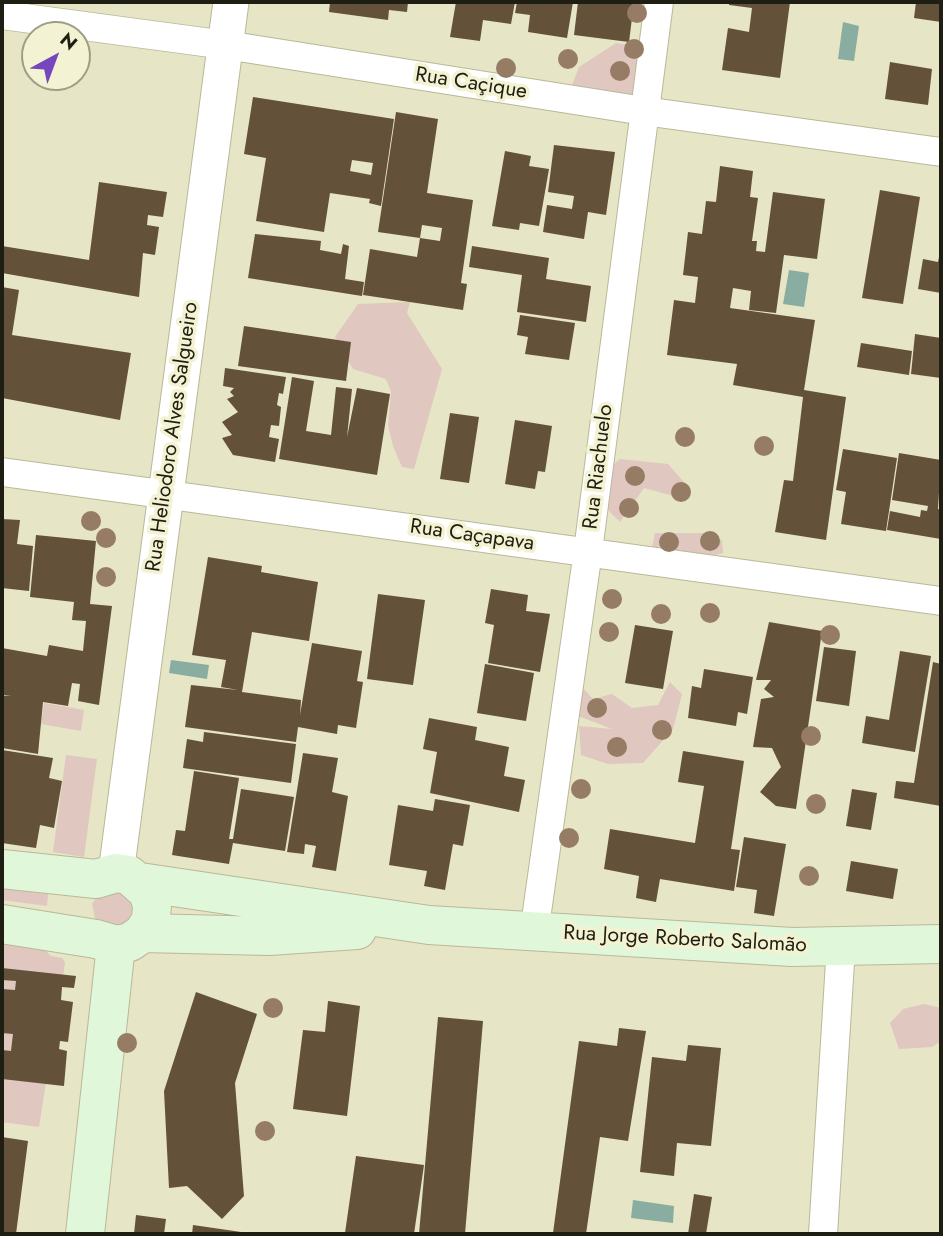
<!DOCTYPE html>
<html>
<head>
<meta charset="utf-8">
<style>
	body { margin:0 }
	#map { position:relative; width:943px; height:1236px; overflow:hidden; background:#e6e5c5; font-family:Jost,sans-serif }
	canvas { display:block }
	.frame { position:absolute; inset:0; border:4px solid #1f1e12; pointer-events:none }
	.north { position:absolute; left:21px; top:21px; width:70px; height:70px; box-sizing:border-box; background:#f3f2d2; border:2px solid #9e9d85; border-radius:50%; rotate:41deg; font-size:19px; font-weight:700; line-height:28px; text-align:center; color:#1f1e12 }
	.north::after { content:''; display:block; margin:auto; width:24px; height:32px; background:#7646be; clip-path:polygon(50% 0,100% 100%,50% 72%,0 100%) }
</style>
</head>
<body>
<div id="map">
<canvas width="943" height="1236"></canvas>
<div class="frame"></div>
<div class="north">N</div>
</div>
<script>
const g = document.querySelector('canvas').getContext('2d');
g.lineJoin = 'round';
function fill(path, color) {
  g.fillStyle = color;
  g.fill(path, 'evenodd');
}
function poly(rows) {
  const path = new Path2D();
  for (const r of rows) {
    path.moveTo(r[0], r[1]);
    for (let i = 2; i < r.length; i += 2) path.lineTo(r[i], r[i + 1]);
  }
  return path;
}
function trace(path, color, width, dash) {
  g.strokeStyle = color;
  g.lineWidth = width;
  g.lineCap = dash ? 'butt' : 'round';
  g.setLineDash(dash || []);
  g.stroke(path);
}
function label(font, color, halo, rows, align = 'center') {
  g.font = font + ' Jost,sans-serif';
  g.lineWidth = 7;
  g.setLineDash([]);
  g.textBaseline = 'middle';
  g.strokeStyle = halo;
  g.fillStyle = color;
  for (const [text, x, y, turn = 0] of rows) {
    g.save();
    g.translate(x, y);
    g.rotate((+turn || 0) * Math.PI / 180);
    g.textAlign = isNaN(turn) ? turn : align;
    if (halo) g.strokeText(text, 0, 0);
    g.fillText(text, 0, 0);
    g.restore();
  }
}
const green = poly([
	[616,43,644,47,642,91,612,104,572,85,579,67],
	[410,302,407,313,442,369,414,469,402,467,393,446,388,425,391,392,386,379,353,369,335,337,358,304],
	[620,459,668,464,691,490,681,498,644,488,620,522,603,505,600,476],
	[655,533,704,533,722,540,723,553,666,565,651,553],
	[670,682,682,694,673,729,643,763,608,764,581,755,579,726,612,729,573,714,580,685,593,699,612,694,632,708,658,705],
	[44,703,84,710,81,731,41,724],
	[66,755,97,759,84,857,53,852],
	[2,888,48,894,47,906,2,900],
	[103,888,138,895,131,930,96,923,92,904],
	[2,939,44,949,51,956,62,958,65,963,39,1127,2,1122],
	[924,1004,941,1008,941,1041,932,1047,899,1049,890,1023,903,1009]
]);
const water = poly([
	[843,22,859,26,854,61,838,59],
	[789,270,809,273,804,307,783,304],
	[171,660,209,665,207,679,169,673],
	[633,1200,674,1206,673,1223,631,1218]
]);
const building = poly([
	[330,2,408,2,407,12,389,10,388,20,329,12],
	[456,2,515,2,511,24,483,20,480,41,450,37],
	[517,2,573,2,567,38,528,32,530,15,515,13],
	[578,2,634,2,629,42,574,35],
	[729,2,790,2,780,78,722,70,728,28,749,32,752,8,729,5],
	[916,2,941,2,941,22,914,18],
	[890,62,932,69,928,105,885,99],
	[253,97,394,119,381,206,369,203,370,199,330,193,324,232,256,221,266,158,244,154],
	[352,160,373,163,371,175,350,171],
	[396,112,438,119,427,193,473,200,461,283,467,284,463,310,363,295,370,249,417,257,420,238,440,241,442,228,422,225,420,238,378,232],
	[554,145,615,152,606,215,588,212,584,239,543,232,547,205,572,209,574,196,548,192],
	[505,151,531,156,529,166,549,169,539,226,520,223,519,230,492,226],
	[720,166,753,171,750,197,758,198,752,241,757,241,756,251,765,252,773,192,825,199,817,259,784,255,776,313,749,310,751,291,733,288,730,308,815,320,804,390,846,397,826,540,775,532,784,480,793,481,803,397,733,385,737,364,667,355,674,300,695,303,698,277,683,275,688,232,702,234,706,201,716,202],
	[99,182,167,192,163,217,148,215,147,225,159,227,155,255,143,253,139,297,2,273,2,246,89,260],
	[880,190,920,197,903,304,862,298],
	[255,234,321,241,320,250,341,254,343,244,349,246,345,279,364,282,362,296,248,278],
	[472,246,549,258,546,279,591,286,586,322,517,312,522,275,469,267],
	[940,252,941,293,918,289,923,259,938,262],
	[2,287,19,290,12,335,131,353,120,420,2,398],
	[520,315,575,323,569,360,525,354,528,337,517,335],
	[244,326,351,342,346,381,238,366],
	[915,334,941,338,941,378,911,374],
	[861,343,912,351,909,375,857,367],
	[225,368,286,377,283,394,279,393,277,405,281,407,279,426,271,425,269,437,279,439,275,462,233,455,222,438,232,435,222,422,238,412,227,399,234,396,230,392,234,388,223,386],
	[292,377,314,381,306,431,331,435,336,387,352,389,347,437,357,388,390,394,377,475,279,459],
	[450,413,479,417,469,483,440,479],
	[515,420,552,426,545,472,538,471,535,489,505,484],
	[843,449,897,458,886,531,841,524,846,492,836,490],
	[899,453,941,460,938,509,941,510,941,539,887,530,890,511,920,517,921,510,927,511,928,506,892,500],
	[2,519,20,520,17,544,33,546,29,591,2,588],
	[36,535,96,541,90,604,112,606,99,705,78,701,80,684,72,683,68,706,43,702,38,754,2,748,2,696,11,696,2,695,2,648,47,656,49,645,83,651,86,621,72,620,74,602,30,597],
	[208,557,262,566,261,572,318,582,309,641,252,632,242,692,301,700,300,715,312,643,362,651,357,681,363,682,356,728,338,725,337,734,298,727,296,742,185,727,191,685,238,690,221,687,226,660,192,655],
	[491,589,528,595,526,611,550,614,540,672,488,663,494,625,485,623],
	[378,594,425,600,413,685,367,679],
	[769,622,822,631,796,809,776,806,760,792,781,767,772,748,753,747,761,699,774,697,764,689,771,680,756,680],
	[635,625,673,631,663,689,625,683],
	[824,647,856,651,849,706,816,701],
	[900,651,931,656,915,752,862,743,866,716,889,720],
	[933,662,941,664,941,806,894,798,896,781,914,783],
	[485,664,534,673,526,721,477,713],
	[704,669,753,677,747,714,738,712,736,726,688,718,692,686,701,688],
	[429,718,477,727,475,740,509,747,504,776,525,780,519,812,430,793,437,752,423,749],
	[204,732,296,744,291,783,183,768,187,739,203,742],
	[2,750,53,758,49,778,62,781,54,828,40,825,36,848,2,843],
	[683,751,744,761,731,849,740,850,734,891,660,879,656,902,636,898,639,876,604,869,610,829,695,843,704,786,678,782],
	[303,753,338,758,332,792,348,796,336,871,312,867,316,846,305,844,304,854,287,852],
	[194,771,239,778,229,839,233,839,241,789,294,797,285,851,233,843,229,864,172,855,176,830,185,831],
	[852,789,877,793,871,830,846,826],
	[435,799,470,805,463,846,453,844,445,890,424,886,427,871,389,865,398,805,433,811],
	[744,837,786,844,774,916,754,913,757,890,736,887],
	[851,861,898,869,893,899,846,891],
	[2,968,76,976,74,988,62,987,61,1000,73,1002,68,1042,60,1041,59,1049,67,1051,64,1086,2,1079,2,1050,11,1051,13,1034,2,1033,2,989,15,990,16,981,2,980],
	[196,992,257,1014,235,1083,244,1196,222,1219,187,1186,169,1188,164,1091],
	[328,1001,360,1006,347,1116,293,1109,303,1030,325,1032],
	[438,1017,483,1021,465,1234,419,1234],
	[619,1028,646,1031,628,1141,600,1137,586,1234,553,1233,579,1041,617,1046],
	[688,1045,721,1048,711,1146,677,1143,674,1176,640,1172,652,1057,686,1061],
	[2,1137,28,1141,16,1234,2,1234],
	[356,1156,424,1165,414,1234,345,1233],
	[694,1194,712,1197,706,1234,688,1234],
	[136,1215,166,1219,164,1234,134,1234],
	[193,1225,248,1233,247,1234,192,1234]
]);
const minor = poly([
	[2,15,226,45,644,111,941,152],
	[2,472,941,601],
	[534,933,588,551,659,2],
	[823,1234,841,946]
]);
const tertiary = poly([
	[116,873,231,2]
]);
const secondary = poly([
	[2,869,96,879,116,873,129,875,148,892,152,905,151,920,143,933,130,942,116,945,96,939,2,924],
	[140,882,429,925,792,947,941,944],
	[143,933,269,936,357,930],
	[85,1234,116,945]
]);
const trees = [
	[637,13],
	[634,49],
	[568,59],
	[506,68],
	[620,71],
	[685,437],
	[764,446],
	[635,476],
	[681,492],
	[629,508],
	[91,521],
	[106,538],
	[710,541],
	[669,542],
	[106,577],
	[612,599],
	[710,613],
	[661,614],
	[609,632],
	[830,635],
	[597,708],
	[662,730],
	[811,736],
	[617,747],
	[581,789],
	[816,804],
	[569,838],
	[809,876],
	[273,1008],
	[127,1043],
	[265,1131]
];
const streetNames = [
	["Rua Caçique",471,84,9],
	["Rua Heliodoro Alves Salgueiro",173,437,-82],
	["Rua Riachuelo",599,467,-83],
	["Rua Caçapava",472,536,8],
	["Rua Jorge Roberto Salomão",685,940,3]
];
fill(green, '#e0c7bf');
fill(water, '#89aea1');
fill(building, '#63513a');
trace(minor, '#bab899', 30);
trace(tertiary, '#bab899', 37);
trace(secondary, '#bab899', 40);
trace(minor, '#fff', 28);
trace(tertiary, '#fff', 35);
trace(secondary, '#e1f7da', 38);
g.fillStyle = '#967b65';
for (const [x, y] of trees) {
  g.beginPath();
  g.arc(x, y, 10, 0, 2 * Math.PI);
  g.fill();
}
label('21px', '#1f1e12', '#f3f2d2', streetNames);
</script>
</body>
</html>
